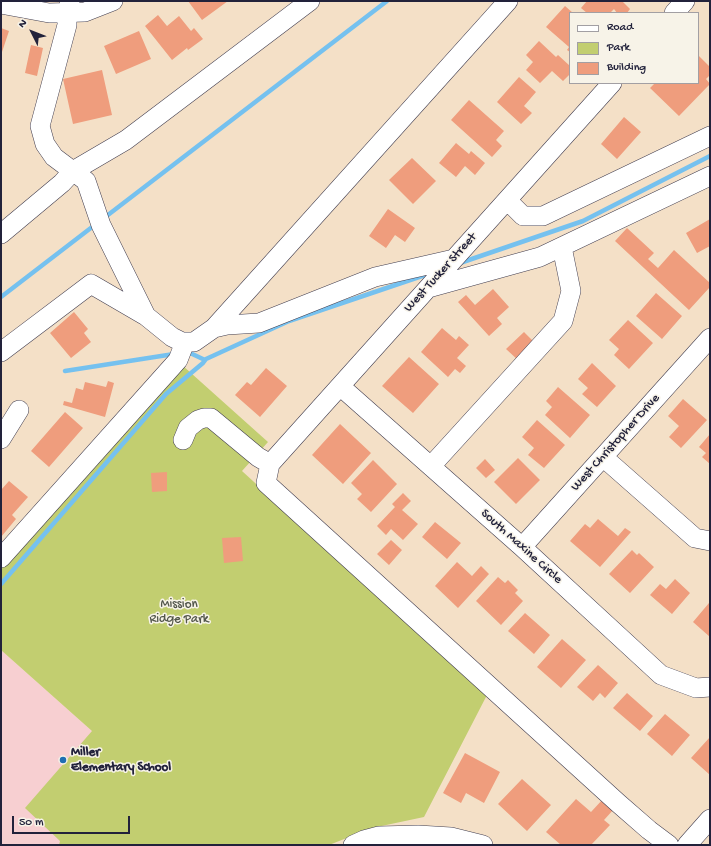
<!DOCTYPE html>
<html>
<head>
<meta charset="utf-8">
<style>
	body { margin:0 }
	#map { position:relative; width:711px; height:846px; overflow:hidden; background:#f4e0c7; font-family:"Gochi Hand",sans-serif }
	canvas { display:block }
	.frame { position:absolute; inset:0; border:2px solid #22223b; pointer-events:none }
	.legend { position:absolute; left:569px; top:12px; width:130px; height:72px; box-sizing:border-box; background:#f7f3e8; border:1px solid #a29fa3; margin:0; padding:5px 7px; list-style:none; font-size:12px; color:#22223b }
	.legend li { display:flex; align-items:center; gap:8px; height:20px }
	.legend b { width:20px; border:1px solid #a29fa3 }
	.north { position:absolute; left:12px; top:12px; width:40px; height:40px; -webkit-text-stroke:3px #f7f3e8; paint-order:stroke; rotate:312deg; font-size:11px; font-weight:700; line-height:16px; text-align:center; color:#22223b }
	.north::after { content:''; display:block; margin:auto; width:14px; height:18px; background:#22223b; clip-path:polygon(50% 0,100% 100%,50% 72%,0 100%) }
	.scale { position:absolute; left:12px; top:816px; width:118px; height:18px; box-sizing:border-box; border:2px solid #22223b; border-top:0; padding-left:5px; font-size:12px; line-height:14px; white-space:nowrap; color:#22223b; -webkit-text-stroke:3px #f7f3e8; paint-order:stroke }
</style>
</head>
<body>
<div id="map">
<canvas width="711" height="846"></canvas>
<div class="frame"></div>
<ul class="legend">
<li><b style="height:5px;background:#fff"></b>Road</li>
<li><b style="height:11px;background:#c2ce70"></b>Park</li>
<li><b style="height:11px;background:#ef9d7d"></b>Building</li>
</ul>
<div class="north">N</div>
<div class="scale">50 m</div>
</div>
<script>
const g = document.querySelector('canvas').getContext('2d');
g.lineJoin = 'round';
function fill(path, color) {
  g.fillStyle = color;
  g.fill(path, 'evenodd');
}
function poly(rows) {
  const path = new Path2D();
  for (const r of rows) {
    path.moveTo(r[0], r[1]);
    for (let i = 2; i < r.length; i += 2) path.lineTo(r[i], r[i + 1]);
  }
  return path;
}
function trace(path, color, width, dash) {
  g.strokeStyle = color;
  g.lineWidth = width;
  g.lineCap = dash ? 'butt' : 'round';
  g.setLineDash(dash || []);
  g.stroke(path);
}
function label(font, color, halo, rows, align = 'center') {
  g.font = font + ' "Gochi Hand",sans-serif';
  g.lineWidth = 3;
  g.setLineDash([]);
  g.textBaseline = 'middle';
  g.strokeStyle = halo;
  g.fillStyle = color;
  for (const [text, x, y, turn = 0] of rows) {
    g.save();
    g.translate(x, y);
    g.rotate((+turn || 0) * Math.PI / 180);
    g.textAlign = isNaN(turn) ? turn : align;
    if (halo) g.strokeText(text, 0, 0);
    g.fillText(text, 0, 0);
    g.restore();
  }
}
const built = poly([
	[1,650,92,731,219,845,1,845]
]);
const green = poly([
	[182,365,268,442,242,471,487,695,424,817,372,828,329,845,59,845,60,841,25,808,92,731,1,650,1,567]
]);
const stream = poly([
	[104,218,387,1],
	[460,263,583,221,710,156],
	[1,297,96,224],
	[185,353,188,352,205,360],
	[65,371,174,354],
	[1,584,166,394,203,363,206,359,289,321,425,275]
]);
const building = poly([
	[188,1,228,1,202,20],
	[587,1,622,1,630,9,627,13,617,13,614,9,610,13,587,13,581,8],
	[565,6,573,13,570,13,570,52,567,50,569,47,546,27],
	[158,15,167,26,179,16,191,31,194,28,203,39,188,50,187,48,172,60,145,26],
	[1,28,9,31,1,55],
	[139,31,151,59,116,74,104,46],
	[539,41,556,57,558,55,570,66,570,74,563,81,552,71,540,83,526,70,533,62,526,55],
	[31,45,43,48,37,76,25,73],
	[698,55,710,67,710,75,706,79,710,84,679,116,650,88,655,83,698,83],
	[102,70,112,115,73,124,63,79],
	[519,77,536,92,524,106,532,113,521,124,497,102],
	[469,100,504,131,496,140,502,146,492,157,451,120],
	[624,117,641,132,617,159,601,144],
	[456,143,469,154,471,151,485,163,475,175,465,166,456,177,439,163],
	[412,158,436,181,413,204,389,180],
	[388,209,415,228,405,242,395,235,386,248,369,236],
	[710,219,710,246,697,253,686,233],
	[627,228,654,253,648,259,658,268,674,250,710,283,710,287,689,310,615,241],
	[493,289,509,307,497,318,502,324,489,336,458,302,466,295,475,305],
	[656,293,682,316,662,339,636,316],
	[74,312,88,329,84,333,91,342,71,358,50,333],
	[628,320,653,343,629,369,614,355,619,349,609,340],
	[442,328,456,340,459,336,469,345,457,358,466,366,460,373,455,369,448,377,421,352],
	[524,332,536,344,519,361,506,349],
	[409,357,439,384,413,413,382,386],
	[592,363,616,386,597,407,582,394,588,388,578,379],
	[266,368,287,386,260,417,235,395,247,382,251,385],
	[108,381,114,383,105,417,63,405,64,401,72,403,76,388,83,390,85,382,106,387],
	[558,387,590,415,570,438,545,415,552,407,546,401],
	[683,399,707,420,681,448,669,437,679,426,668,416],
	[65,412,83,428,49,467,31,451],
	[537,420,565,445,544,468,528,455,534,448,522,437],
	[340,424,371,453,343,484,312,455],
	[710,434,710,464,702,457,706,453,699,447],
	[518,458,540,480,516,504,494,482],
	[485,459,495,470,486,478,476,468],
	[373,460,397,484,371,512,357,499,362,494,351,483],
	[167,472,167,491,152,492,151,473],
	[9,481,28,497,12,515,16,519,1,537,1,490],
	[403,493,411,501,402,510,418,524,403,540,391,529,386,535,377,526,395,507,392,504],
	[598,519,618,536,625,528,631,532,600,567,570,541,585,524,590,528],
	[435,522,461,543,447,559,422,537],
	[241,537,243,561,224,563,222,538],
	[391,540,402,550,389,565,377,554],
	[632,550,637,555,639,553,654,567,630,593,609,574],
	[457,562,472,576,481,566,489,574,458,608,435,586],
	[498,577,505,583,508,580,518,590,515,593,523,601,501,625,476,601],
	[675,579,690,593,672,614,650,595,660,584,666,589],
	[709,603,710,604,710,637,693,622],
	[525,613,550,635,534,654,508,631],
	[562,639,586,660,561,688,537,667],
	[598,665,618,683,605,698,600,693,593,701,577,687],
	[627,693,653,716,640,731,613,708],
	[665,714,690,735,672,756,647,734],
	[710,737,710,775,691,758],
	[465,753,500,772,484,803,466,793,461,803,443,793],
	[522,779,551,805,527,831,498,804],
	[576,799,591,812,603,799,614,809,604,820,610,825,591,845,561,845,546,832]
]);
const minor = poly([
	[70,1,67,13,67,25,40,126,45,144,54,157,86,181,101,225,146,316],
	[1,4,49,13,85,12,113,1],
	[674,13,685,1],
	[612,83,270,464,266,483,618,803,649,830,669,845],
	[507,200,523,216,543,216,710,136],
	[1,234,62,183,73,171,126,140,310,1],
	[428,288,540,257,710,176],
	[214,328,508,1],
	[1,352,91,284,146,316,172,337,182,342,194,342,214,328,227,325,259,323,375,277,454,259],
	[340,386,522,547,661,675,696,688,710,687],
	[1,439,19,410],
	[183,440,188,428,198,420,204,418,211,418,258,457,270,464],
	[603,457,695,538,710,541],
	[431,466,563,321,571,291,562,247],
	[522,547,710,338],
	[1,558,178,360,185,342],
	[353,845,364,840,379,836,418,835,451,837,483,845],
	[687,845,710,819]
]);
const markers = [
	[63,760,4,"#1f6fb2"]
];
const streetNames = [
	["West Tucker Street",441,273,-48],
	["West Christopher Drive",616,443,-48],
	["South Maxine Circle",521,547,42]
];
const parkNames = [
	["Mission",179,605],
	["Ridge Park",179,620]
];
const poiNames = [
	["Miller",71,753],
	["Elementary School",71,768]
];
fill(built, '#f7cfd1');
fill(green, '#c2ce70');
trace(stream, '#75c1ef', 4.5);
fill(building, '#ef9d7d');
trace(minor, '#423e50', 20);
trace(minor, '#fff', 19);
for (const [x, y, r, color] of markers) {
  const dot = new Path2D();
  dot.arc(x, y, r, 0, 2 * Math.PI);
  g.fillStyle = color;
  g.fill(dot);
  trace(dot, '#f7f3e8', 1.5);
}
label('13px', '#22223b', '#f7f3e8', streetNames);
label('13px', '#52564b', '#f7f3e8', parkNames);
label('bold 13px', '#22223b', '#f7f3e8', poiNames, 'left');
</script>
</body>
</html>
